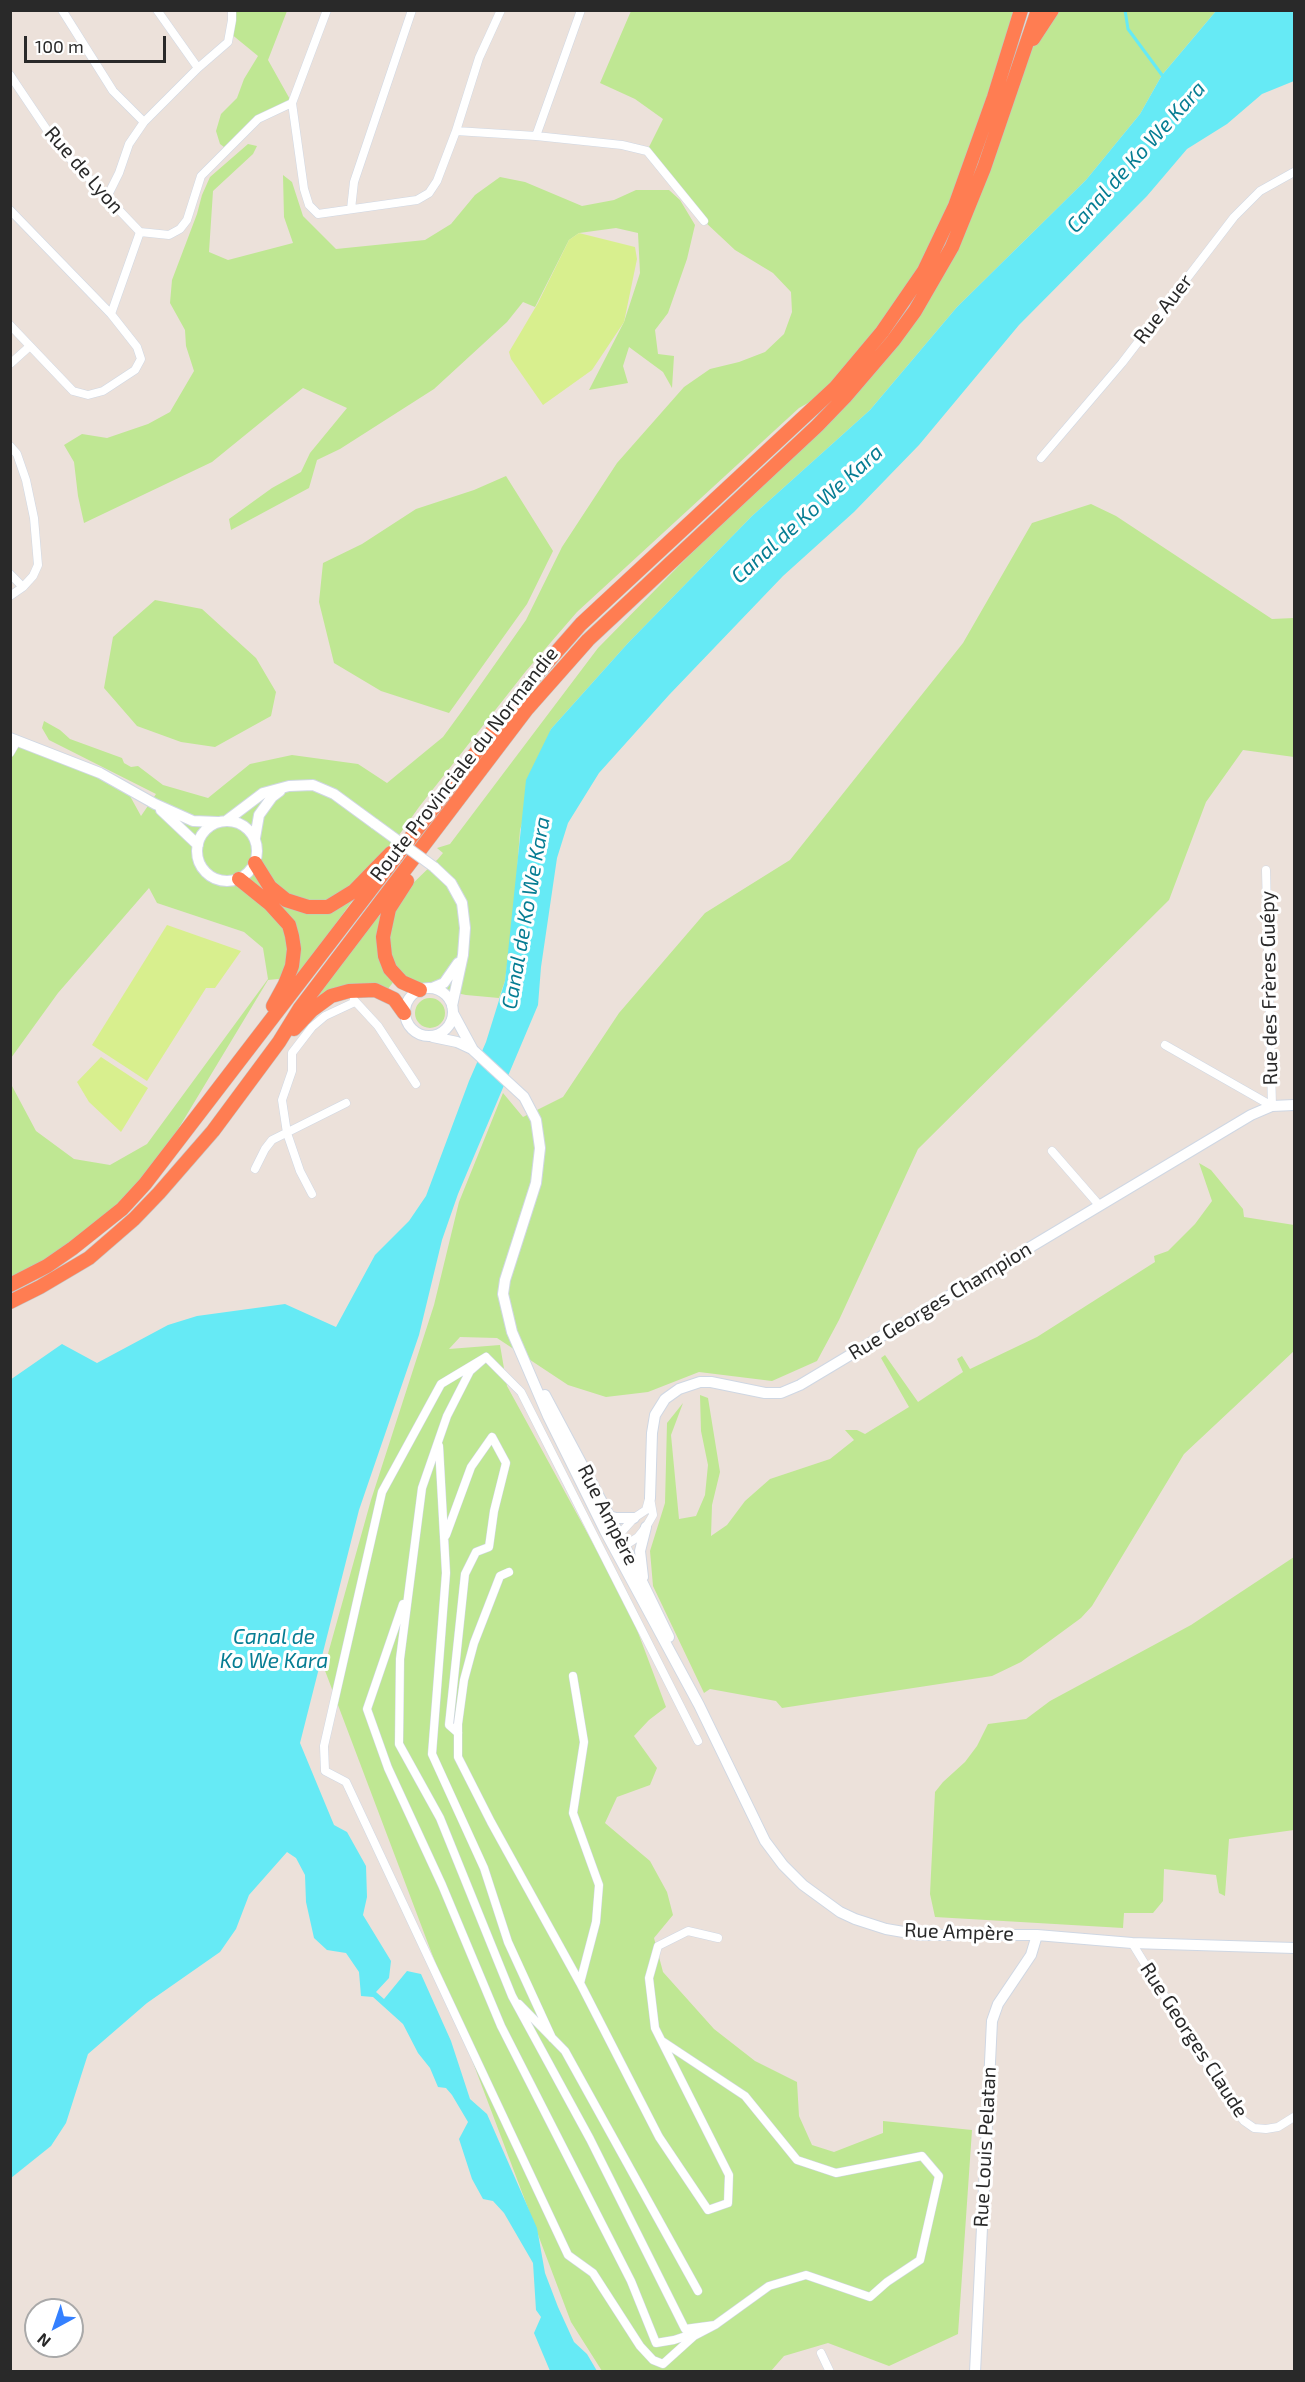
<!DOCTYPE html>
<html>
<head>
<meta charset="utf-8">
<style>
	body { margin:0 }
	#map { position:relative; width:1305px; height:2382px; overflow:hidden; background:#ece1da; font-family:"Exo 2",sans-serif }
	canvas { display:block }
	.frame { position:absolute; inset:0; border:12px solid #292929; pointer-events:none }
	.north { position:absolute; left:24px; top:2298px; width:60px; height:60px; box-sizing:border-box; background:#fff; border:2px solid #a9a9a9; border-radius:50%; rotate:220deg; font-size:16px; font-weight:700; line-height:24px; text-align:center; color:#292929 }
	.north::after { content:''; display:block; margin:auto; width:21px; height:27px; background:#3480ff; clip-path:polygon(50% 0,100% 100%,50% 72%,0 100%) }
	.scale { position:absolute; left:24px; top:36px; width:142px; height:27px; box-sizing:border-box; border:3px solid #292929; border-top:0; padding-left:8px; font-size:18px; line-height:21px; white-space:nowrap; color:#292929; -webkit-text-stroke:4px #fff; paint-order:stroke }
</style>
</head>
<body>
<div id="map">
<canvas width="1305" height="2382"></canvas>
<div class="frame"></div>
<div class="north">N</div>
<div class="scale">100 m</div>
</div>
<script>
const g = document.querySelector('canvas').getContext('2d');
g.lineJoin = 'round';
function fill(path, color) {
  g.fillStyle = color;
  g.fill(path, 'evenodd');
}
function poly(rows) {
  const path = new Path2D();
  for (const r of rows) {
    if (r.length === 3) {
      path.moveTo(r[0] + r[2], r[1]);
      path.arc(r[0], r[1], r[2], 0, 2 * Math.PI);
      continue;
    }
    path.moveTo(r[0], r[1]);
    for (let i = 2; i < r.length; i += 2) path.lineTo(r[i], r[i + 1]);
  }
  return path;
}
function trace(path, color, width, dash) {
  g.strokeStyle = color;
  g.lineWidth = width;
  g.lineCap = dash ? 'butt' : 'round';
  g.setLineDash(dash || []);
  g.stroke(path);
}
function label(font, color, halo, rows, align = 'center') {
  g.font = font + ' "Exo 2",sans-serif';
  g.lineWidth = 6;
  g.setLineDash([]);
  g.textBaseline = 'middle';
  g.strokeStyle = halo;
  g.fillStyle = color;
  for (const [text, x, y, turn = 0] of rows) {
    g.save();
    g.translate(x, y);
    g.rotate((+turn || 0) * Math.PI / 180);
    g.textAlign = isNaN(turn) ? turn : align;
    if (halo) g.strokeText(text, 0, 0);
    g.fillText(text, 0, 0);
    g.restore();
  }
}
const green = poly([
	[232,11,287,11,268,60,292,103,258,119,228,150,220,144,216,131,221,114,237,98,244,79,258,56,230,33],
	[631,11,1021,11,940,240,835,388,799,408,577,612,526,671,419,807,298,977,268,980,145,1184,122,1209,11,1285,10,1074,12,1086,36,1131,74,1159,110,1165,147,1144,268,979,263,948,244,932,157,903,149,888,58,993,11,1058,10,754,17,741,125,787,141,816,156,794,49,740,42,728,44,721,60,730,70,739,122,758,124,763,131,767,138,766,163,785,208,798,250,764,292,755,358,764,387,783,443,737,462,711,526,620,562,547,617,463,684,387,710,369,739,362,765,352,784,334,792,312,791,292,773,273,735,250,704,221,647,151,663,119,635,99,600,83],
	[1038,11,1216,11,1162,75,1140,114,1086,180,957,307,870,410,752,516,628,643,551,729,520,830,515,900,505,981,499,998,466,995,395,980,387,990,311,1004,374,921,438,859,443,853,437,848,450,844,598,648,845,397,935,278],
	[248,144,257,146,253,154,213,191,209,252,228,260,293,243,284,217,283,175,292,182,303,216,336,249,425,240,451,224,475,195,500,177,525,182,582,206,614,200,636,190,669,190,680,200,695,225,687,259,668,313,655,330,658,354,674,356,672,388,663,372,629,347,623,366,628,383,589,390,624,322,640,273,638,233,616,228,579,233,569,240,535,307,523,302,507,322,434,389,340,449,317,460,309,488,231,530,229,519,272,488,301,472,310,453,347,408,303,388,212,462,84,523,78,496,74,462,64,445,82,434,107,438,148,424,170,412,194,371,186,346,185,330,170,303,172,280,197,214,202,195,210,177],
	[506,476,553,551,527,604,449,713,381,691,334,663,319,602,323,563,362,544,416,509,474,490],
	[1091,504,1116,516,1272,619,1294,618,1294,757,1243,750,1206,802,1169,900,918,1149,839,1320,817,1361,772,1381,699,1372,648,1392,606,1397,568,1385,497,1338,460,1337,449,1349,500,1345,507,1386,630,1611,666,1707,649,1720,634,1736,657,1768,650,1785,617,1797,605,1823,650,1861,667,1892,673,1915,654,1938,663,1972,714,2029,755,2061,797,2082,799,2116,812,2145,834,2152,883,2133,883,2121,972,2130,958,2334,889,2366,828,2343,784,2356,771,2371,602,2371,571,2322,324,1668,371,1500,434,1305,459,1202,503,1093,523,1117,563,1097,619,1013,705,913,790,860,963,643,1032,523],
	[155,600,202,609,256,658,276,692,271,716,215,747,181,742,137,726,104,688,113,637],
	[430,1013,15],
	[1199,1163,1211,1170,1243,1209,1244,1217,1294,1225,1294,1351,1184,1454,1092,1606,1081,1618,1021,1662,992,1676,782,1708,776,1701,710,1689,704,1693,653,1586,650,1551,665,1503,667,1423,683,1403,671,1435,679,1519,696,1516,705,1495,708,1465,701,1431,700,1395,708,1398,720,1472,712,1505,711,1536,727,1525,745,1501,770,1479,830,1459,854,1440,845,1430,857,1430,865,1434,909,1407,881,1358,885,1355,918,1402,963,1372,957,1359,962,1356,970,1369,1037,1337,1155,1262,1154,1256,1168,1251,1195,1224,1212,1201],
	[1294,1557,1294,1830,1229,1839,1225,1896,1219,1893,1216,1875,1164,1869,1163,1901,1153,1913,1124,1913,1123,1928,935,1917,930,1894,935,1792,943,1782,965,1762,977,1746,988,1724,1026,1719,1050,1701,1191,1625]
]);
const pitch = poly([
	[579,233,635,247,637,259,624,322,592,370,543,405,511,359,509,352,538,303,569,240],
	[167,925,241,951,215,988,206,988,147,1081,92,1045],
	[101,1057,148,1088,121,1132,89,1102,77,1082]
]);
const water = poly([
	[1216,11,1294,11,1294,81,1262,94,1227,124,1187,149,1147,196,1019,325,919,445,854,512,783,576,669,695,599,773,568,823,557,858,541,967,538,1005,458,1194,442,1240,419,1335,359,1510,300,1743,334,1825,347,1832,366,1866,367,1897,363,1915,391,1961,389,1978,376,1992,384,1999,407,1971,421,1974,451,2041,470,2099,487,2114,537,2228,545,2273,558,2307,574,2342,587,2354,597,2371,550,2371,534,2333,541,2317,536,2310,533,2263,504,2213,493,2201,483,2199,472,2179,459,2139,468,2122,452,2095,446,2088,438,2087,430,2068,418,2053,403,2024,373,1997,361,1996,359,1972,346,1953,327,1950,314,1938,306,1902,305,1875,296,1858,287,1852,249,1895,236,1929,220,1952,147,2003,88,2054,66,2123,51,2146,11,2178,10,1380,62,1344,97,1363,168,1325,197,1316,285,1304,336,1327,375,1255,409,1221,426,1196,469,1081,486,1042,505,981,526,780,551,729,628,643,752,516,870,410,957,307,1086,180,1140,114,1162,75]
]);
const stream = poly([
	[1125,10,1128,29,1162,75]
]);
const street = poly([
	[62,10,113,91,144,122],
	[157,10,198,68],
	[327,10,292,103,304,189,309,205,318,214,417,200,429,193,437,181,456,131,536,136,622,145,647,151,704,221],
	[10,75,57,145,140,232],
	[456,131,479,58,501,10],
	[536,136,581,10],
	[107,197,119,173,129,144,144,122,198,68,228,42,232,20,232,10],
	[351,209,354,182,412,10],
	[10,210,111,314],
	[10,325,73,391,88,395,103,391,135,370,141,359,137,347,111,314,140,232,169,235,180,229,187,220,201,176,258,119,292,103],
	[10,364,30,346],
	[10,446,17,454,26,480,34,518,38,565,33,576,23,587,10,596],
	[1041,458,1122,363,1234,217,1260,191,1294,172],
	[10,574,23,587],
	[10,753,17,741],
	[1266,870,1272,1106],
	[354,1000,378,1026,416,1084],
	[1165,1045,1272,1106],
	[1052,1151,1099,1205],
	[255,1169,265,1149,272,1140,346,1103],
	[312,1194,300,1171,287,1133,282,1100,292,1071,292,1053,312,1027,325,1016,355,1002],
	[486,1357,521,1392,698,1741],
	[439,1446,446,1573,432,1754,484,1868,508,1942,552,2038],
	[446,1535,471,1467,492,1437,506,1463,494,1511,489,1547,476,1552,465,1574,449,1725,458,1733],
	[617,1537,634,1518,646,1510,649,1499],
	[620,1543,629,1543,638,1537,646,1527,653,1515,650,1498],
	[509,1572,500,1576,474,1643,464,1680,458,1724,458,1757,491,1822,580,1983],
	[403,1604,367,1709,388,1768,442,1885,501,2026,631,2281,656,2343,674,2340,695,2333],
	[573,1676,584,1742,573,1813,599,1885,596,1922,580,1983,659,2137,708,2210,728,2203,729,2175,655,2028,649,1978,658,1946,688,1931,718,1938],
	[1132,1943,1235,2110,1244,2121,1254,2128,1266,2129,1278,2127,1294,2117],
	[519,2004,565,2051,698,2291],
	[662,2041,745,2096,797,2160,836,2173,922,2156,939,2176,920,2260,887,2282,870,2297,806,2275,769,2286,715,2325,685,2329,590,2139,512,1996,440,1818,399,1744,400,1659,422,1488,447,1416,470,1371,486,1357,441,1384,382,1492,324,1746,325,1771,346,1782,568,2255,593,2273,640,2346,653,2360,663,2364,694,2336,715,2325],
	[821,2353,830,2372]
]);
const secondary = poly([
	[10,738,100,773,155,804,193,821,218,822],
	[161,810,198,845],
	[227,851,30],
	[226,821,263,793,289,786,313,785,334,794,375,824],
	[255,838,259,815,272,797,280,791],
	[434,867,451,883,462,903,465,928,463,955,452,1006],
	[429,1012,24],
	[432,988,444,983,458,963],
	[453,1013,473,1050,524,1097,536,1120,540,1148,536,1183,505,1280,503,1294,512,1332,548,1416,605,1531,699,1705,765,1841,783,1865,803,1885,840,1912,855,1919,886,1929,921,1935,1037,1935,1132,1943,1294,1948],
	[433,1037,457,1042,472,1049],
	[545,1395,619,1534,669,1637],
	[650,1498,652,1433,655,1415,665,1399,679,1389,700,1382,711,1382,765,1393,781,1393,800,1385,1251,1115,1272,1106,1294,1105],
	[609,1516,616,1518,634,1518],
	[643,1577,640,1551,646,1527],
	[975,2372,992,2021,998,2004,1031,1955,1037,1935]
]);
const highway = poly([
	[1033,39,1052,10],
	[255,863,270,887,286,900,308,907,328,907,354,891,391,853],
	[239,879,270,904,289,925,292,936,294,949,292,966,285,984,273,1006],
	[407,881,389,909,383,937,385,956,390,969,402,982,420,990],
	[294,1029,312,1010,331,996,349,991,375,990,394,999,404,1013],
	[10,1285,47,1266,73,1248,122,1209,145,1184,530,682,581,624,835,388,882,332,924,271,955,206,994,97,1021,10],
	[10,1302,40,1287,89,1258,134,1219,159,1193,213,1131,279,1042,300,1008,527,709,588,640,817,426,845,397,893,341,915,311,952,247,984,168,1038,10]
]);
const secondaryBridge = poly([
	[375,824,434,867]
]);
const streetNames = [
	["Rue de Lyon",84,170,49],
	["Rue Auer",1163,309,-52],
	["Route Provinciale du Normandie",464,764,-52],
	["Rue des Frères Guépy",1269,988,-91],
	["Rue Georges Champion",940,1301,-31],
	["Rue Ampère",608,1515,63],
	["Rue Ampère",959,1932,2],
	["Rue Georges Claude",1194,2040,57],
	["Rue Louis Pelatan",985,2147,-87]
];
const waterNames = [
	["Canal de Ko We Kara",1136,157,-48],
	["Canal de Ko We Kara",807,514,-42],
	["Canal de Ko We Kara",526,913,-80],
	["Canal de",274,1637],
	["Ko We Kara",274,1661]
];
fill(green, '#bfe793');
fill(pitch, '#d8ef8e');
fill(water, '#66eaf5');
trace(stream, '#66eaf5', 3);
trace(street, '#cfd7e3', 9);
trace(secondary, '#cfd7e3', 12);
trace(highway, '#c3c3c3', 15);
trace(street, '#fff', 8);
trace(secondary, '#fff', 10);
trace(highway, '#ff7d52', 14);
trace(secondaryBridge, '#cfd7e3', 12, []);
trace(secondaryBridge, '#fff', 10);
label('20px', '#292929', '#fff', streetNames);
label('italic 21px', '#067d93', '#fff', waterNames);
</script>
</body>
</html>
